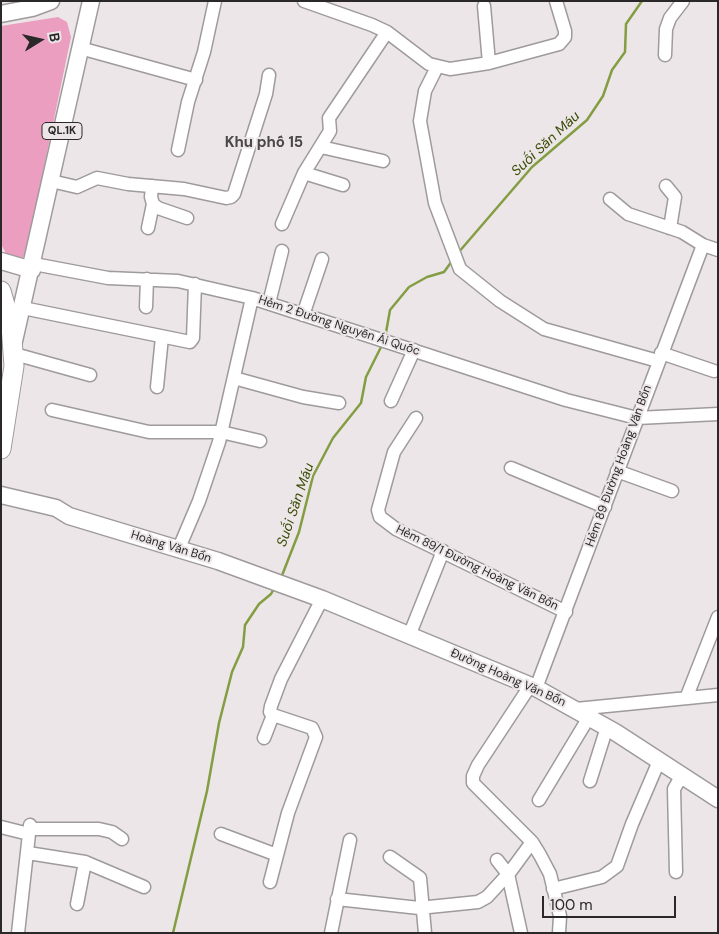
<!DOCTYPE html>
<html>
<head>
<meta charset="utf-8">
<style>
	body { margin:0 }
	#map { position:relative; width:719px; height:934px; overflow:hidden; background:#ece6e8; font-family:"DM Sans",sans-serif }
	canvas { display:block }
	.frame { position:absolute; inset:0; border:2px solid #2a2828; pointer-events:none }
	.north { position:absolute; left:15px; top:15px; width:50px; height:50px; -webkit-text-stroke:4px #ece6e8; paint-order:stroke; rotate:80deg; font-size:14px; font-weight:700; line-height:20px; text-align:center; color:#2a2828 }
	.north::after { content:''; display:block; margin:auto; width:18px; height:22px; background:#2a2828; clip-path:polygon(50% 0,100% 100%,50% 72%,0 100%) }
	.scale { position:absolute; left:542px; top:896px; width:134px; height:22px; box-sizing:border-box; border:2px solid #2a2828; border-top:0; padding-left:6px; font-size:15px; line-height:18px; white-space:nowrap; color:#2a2828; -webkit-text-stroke:4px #ece6e8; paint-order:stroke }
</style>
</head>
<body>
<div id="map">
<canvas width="719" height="934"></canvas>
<div class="frame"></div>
<div class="north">B</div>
<div class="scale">100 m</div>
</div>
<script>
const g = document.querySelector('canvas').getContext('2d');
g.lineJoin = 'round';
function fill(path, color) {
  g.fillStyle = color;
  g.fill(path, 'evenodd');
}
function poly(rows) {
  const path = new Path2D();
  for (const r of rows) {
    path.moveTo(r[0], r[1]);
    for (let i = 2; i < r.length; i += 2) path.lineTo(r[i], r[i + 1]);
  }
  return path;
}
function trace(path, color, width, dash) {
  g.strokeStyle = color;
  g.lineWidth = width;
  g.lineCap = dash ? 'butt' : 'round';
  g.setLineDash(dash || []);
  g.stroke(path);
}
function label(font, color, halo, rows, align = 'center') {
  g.font = font + ' "DM Sans",sans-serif';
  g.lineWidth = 4;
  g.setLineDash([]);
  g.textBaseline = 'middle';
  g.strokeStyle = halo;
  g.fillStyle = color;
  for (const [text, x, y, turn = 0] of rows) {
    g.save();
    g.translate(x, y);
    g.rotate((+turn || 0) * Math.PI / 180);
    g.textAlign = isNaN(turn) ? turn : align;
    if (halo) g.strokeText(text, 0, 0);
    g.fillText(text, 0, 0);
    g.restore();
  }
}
const green = poly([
	[58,17,67,22,71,37,26,254,21,259,7,255,2,246,1,26]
]);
const stream = poly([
	[458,253,532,167,587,120,603,96,612,70,625,52,626,24,642,1],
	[385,338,390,310,409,287,427,277,444,272,452,261],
	[281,578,299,532,313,476,333,438,361,403,366,377,382,345],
	[173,933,207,791,219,723,232,672,243,647,245,625,259,604,271,594,275,587]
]);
const minor = poly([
	[304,1,372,25,387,32,429,64,450,69,489,63,559,44,565,37,565,31,556,1],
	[484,6,489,63],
	[80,48,196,80],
	[665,55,666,29,670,18,683,1],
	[437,67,425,91,420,121,435,203,460,269,500,301,544,329,658,361],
	[321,147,383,161],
	[178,150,188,102,204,52,215,1],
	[51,181,77,187,97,178,128,184,184,189,226,198,231,197,234,194,266,94,269,75],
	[343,185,304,173,330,131,329,118,387,32],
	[152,186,151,197,153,204,158,208,187,218],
	[666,186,675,197,670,228],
	[610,199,628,214,682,232,703,245,718,250],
	[282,224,304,173],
	[148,228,153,204],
	[34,264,108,278,178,281,252,298,566,400,637,418,718,414],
	[269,303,282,251],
	[146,307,147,279],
	[23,308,190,342,193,338,195,284],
	[303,315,322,259],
	[11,353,90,375],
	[661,353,714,371],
	[234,378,303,397,339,403],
	[157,387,162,337],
	[391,401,414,350],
	[52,410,149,432,221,432,260,441],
	[416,418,394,452,378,510,380,517,396,529,566,612],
	[511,468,605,507],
	[617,471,672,491],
	[179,548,199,501,219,442,252,298],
	[409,636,443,551],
	[530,686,478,765,473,776,473,783,532,842,540,855,550,874,560,916,559,933],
	[536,688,703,245],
	[687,696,718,617],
	[576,709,718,695],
	[264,738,273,715],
	[590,781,607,727],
	[539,800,589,717],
	[1,827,29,834],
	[30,829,99,829,112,832,122,839],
	[221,834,277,855],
	[28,853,85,862,144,887],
	[390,857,420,878,425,933],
	[497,860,508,874,521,933],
	[676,872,674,789,682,775],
	[270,882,288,813,316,737,312,728,273,715,270,712,271,706,281,679,322,599],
	[553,889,602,877,617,866,632,824,659,761],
	[337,899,419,908,478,902,487,897,510,872,532,842],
	[77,904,85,862],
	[18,933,30,825],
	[331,933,350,840]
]);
const major = poly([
	[1,14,32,8,51,1],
	[1,261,32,270],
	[14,341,91,1],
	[1,495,56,508,69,516,218,561,322,599,536,688,615,732,718,799]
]);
const highway = poly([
	[1,291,11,326,14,366,1,449]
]);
const shields = [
	[62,131,40]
];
const shieldNames = [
	["QL.1K",62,131]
];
const streetNames = [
	["Hẻm 2 Đường Nguyễn Ái Quốc",339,326,18],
	["Hẻm 89 Đường Hoàng Văn Bổn",619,466,-70],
	["Hoàng Văn Bổn",171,547,17],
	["Hẻm 89/1 Đường Hoàng Văn Bổn",477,568,26],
	["Đường Hoàng Văn Bổn",508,678,24]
];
const waterNames = [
	["Suối Săn Máu",546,144,-43],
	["Suối Săn Máu",296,505,-71]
];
const quarterNames = [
	["Khu phố 15",264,143]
];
fill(green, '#eb9ec0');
trace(stream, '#839e42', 2.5);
trace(minor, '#9f9a9c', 15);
trace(major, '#9f9a9c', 19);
trace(highway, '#9f9a9c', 21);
trace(minor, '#fff', 12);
trace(major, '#fff', 16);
trace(highway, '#fff', 19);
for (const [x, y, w] of shields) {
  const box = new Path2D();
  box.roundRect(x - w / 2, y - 8.5, w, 17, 4);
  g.fillStyle = '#ece6e8';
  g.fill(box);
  trace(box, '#2a2828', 1);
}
label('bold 11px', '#2a2828', null, shieldNames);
label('12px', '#2a2828', '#ece6e8', streetNames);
label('italic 14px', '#3a4b04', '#ece6e8', waterNames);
label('bold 15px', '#4b4749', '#ece6e8', quarterNames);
</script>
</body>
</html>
